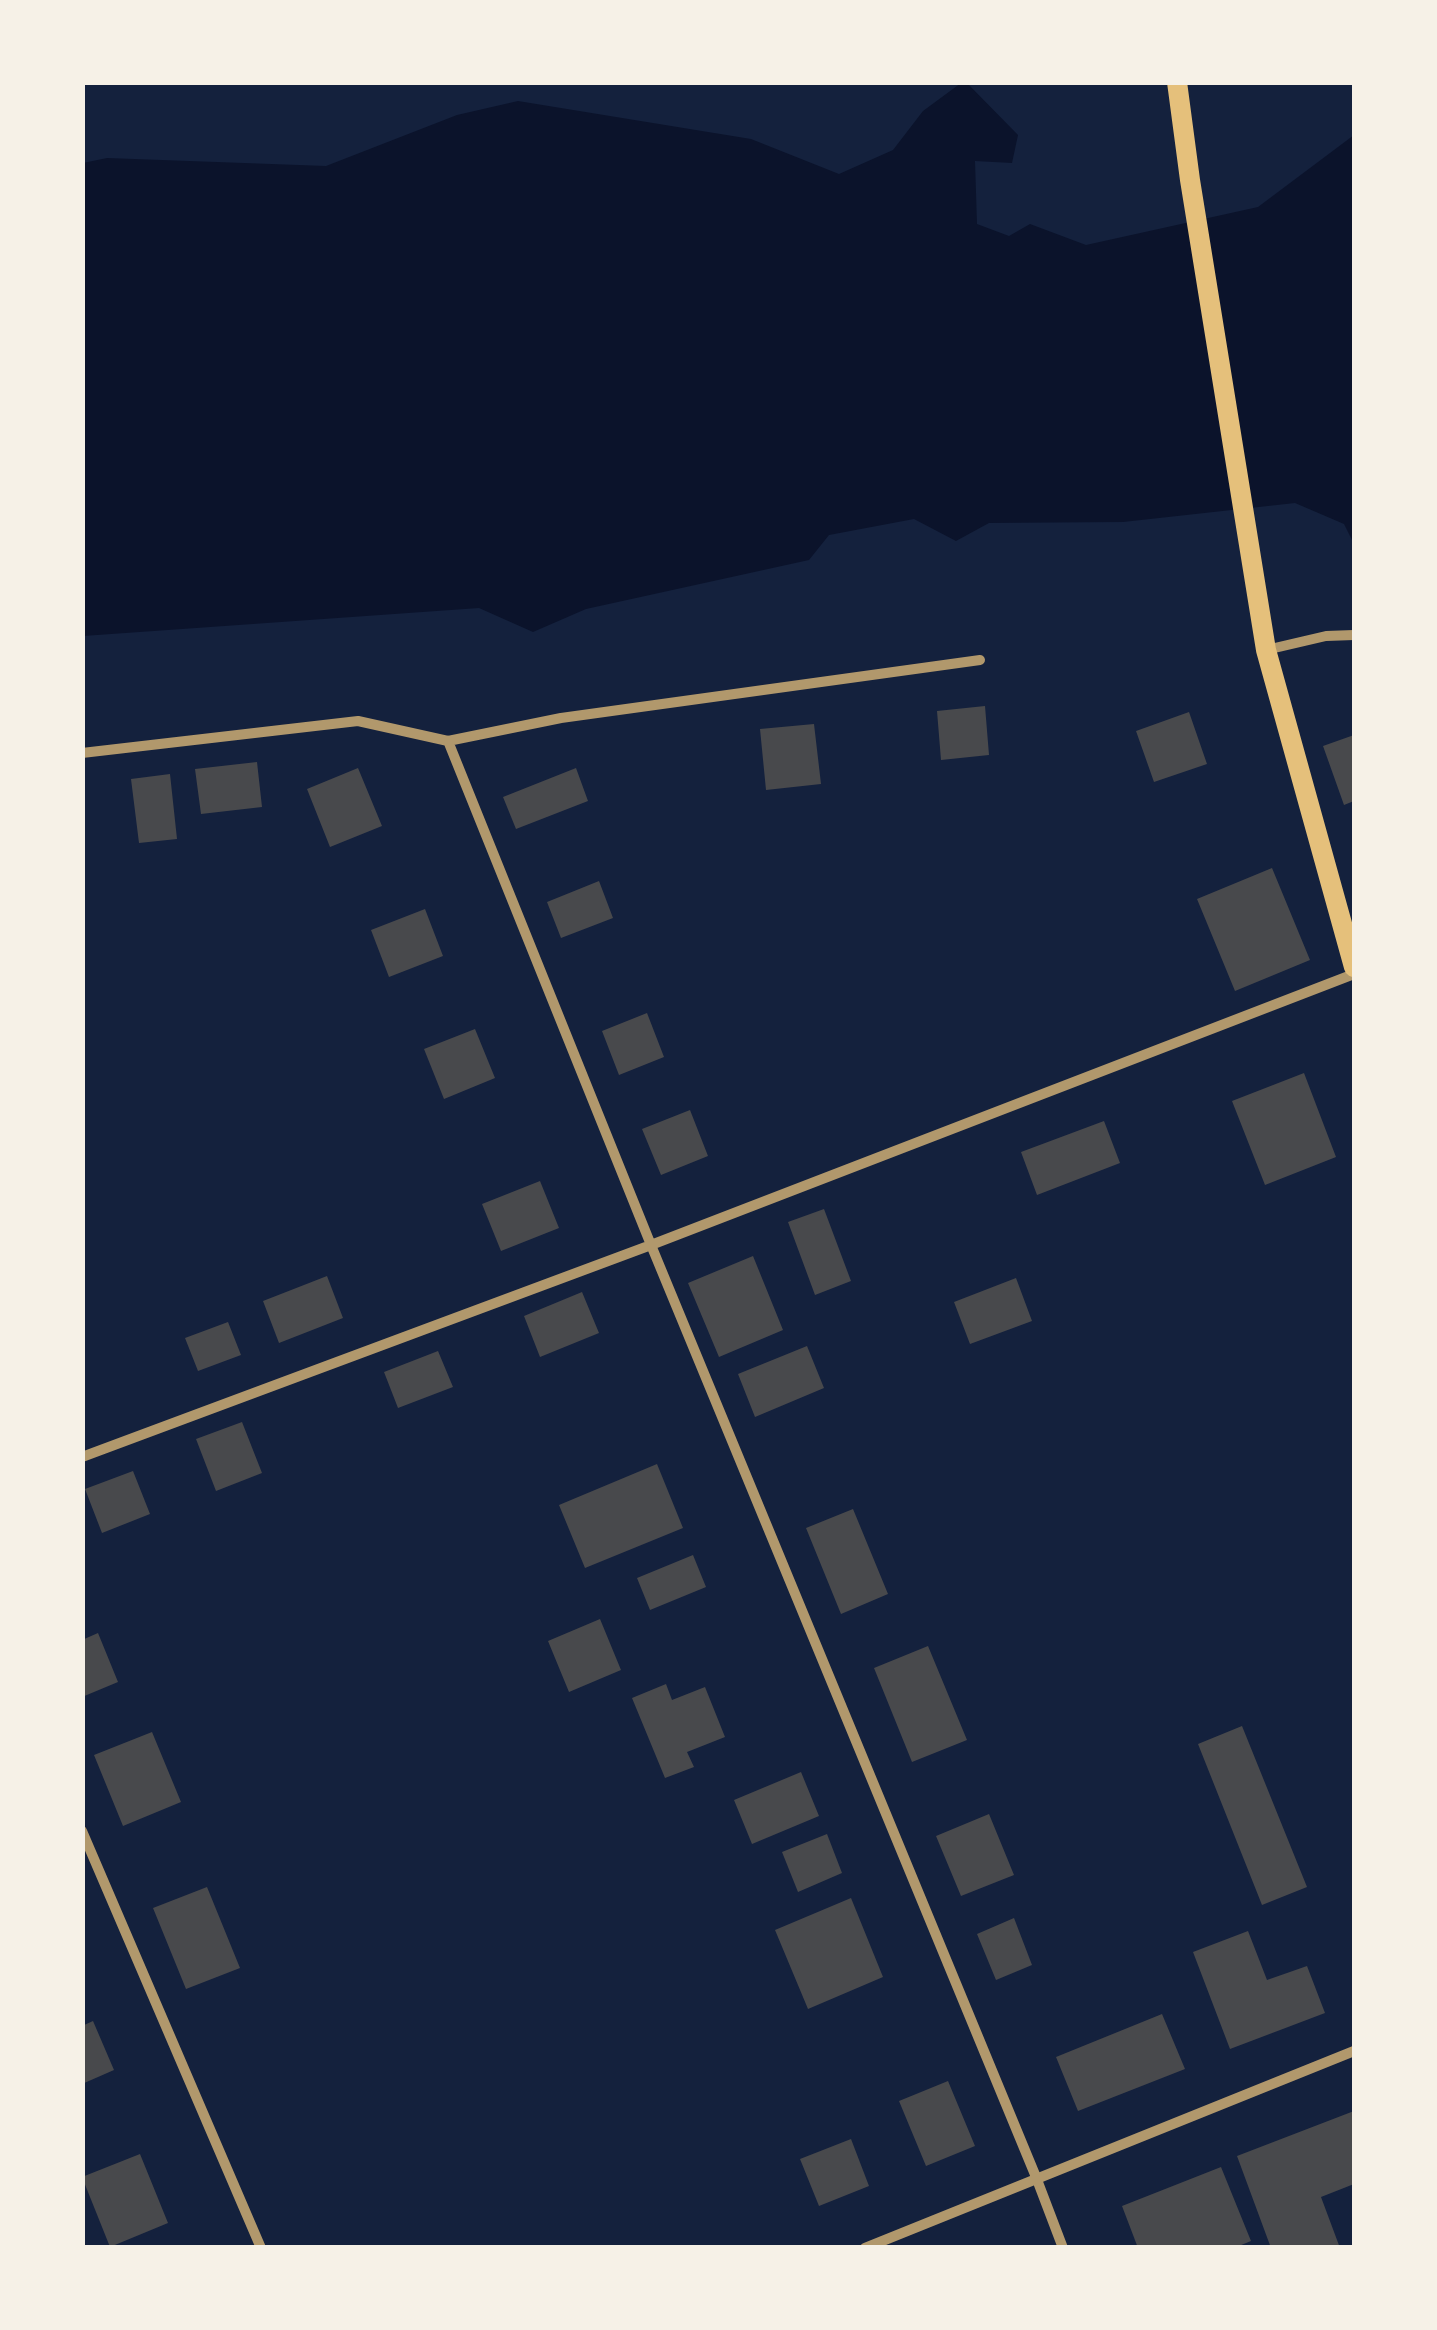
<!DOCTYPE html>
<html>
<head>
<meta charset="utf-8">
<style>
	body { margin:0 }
	#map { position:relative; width:1437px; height:2330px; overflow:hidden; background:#14213d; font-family:Overpass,sans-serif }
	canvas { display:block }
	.frame { position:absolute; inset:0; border:85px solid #f6f1e7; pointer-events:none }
</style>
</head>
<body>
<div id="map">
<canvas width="1437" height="2330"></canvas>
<div class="frame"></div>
</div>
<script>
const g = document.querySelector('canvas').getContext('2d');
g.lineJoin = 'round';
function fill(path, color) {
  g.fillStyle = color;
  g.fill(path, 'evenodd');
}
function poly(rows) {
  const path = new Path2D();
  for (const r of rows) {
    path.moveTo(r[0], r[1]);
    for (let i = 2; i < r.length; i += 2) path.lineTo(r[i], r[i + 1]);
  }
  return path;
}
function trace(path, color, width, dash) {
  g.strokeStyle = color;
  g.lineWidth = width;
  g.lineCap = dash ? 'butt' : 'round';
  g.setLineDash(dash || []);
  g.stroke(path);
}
const water = poly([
	[961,83,967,83,1018,135,1012,163,975,161,977,224,1009,236,1030,224,1086,245,1258,207,1354,135,1354,540,1352,540,1344,524,1295,503,1123,522,989,523,956,541,914,519,829,535,809,560,586,609,533,632,479,608,83,636,83,163,107,158,326,166,457,115,518,101,751,139,839,174,893,150,923,111]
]);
const building = poly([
	[985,706,989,755,941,760,937,711],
	[1189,712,1207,764,1154,782,1136,731],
	[814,724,821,784,766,790,760,729],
	[1354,735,1354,801,1344,805,1323,746],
	[257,762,262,807,201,814,195,769],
	[358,768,382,826,330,847,307,789],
	[576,768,588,801,516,829,503,797],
	[170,774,177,839,139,843,131,779],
	[1272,868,1310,960,1235,991,1197,899],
	[599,881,613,918,561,938,547,902],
	[425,909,443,956,389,977,371,930],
	[647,1013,664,1057,619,1075,602,1031],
	[475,1029,495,1078,444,1099,424,1049],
	[1304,1073,1336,1157,1265,1185,1232,1101],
	[690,1110,708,1156,661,1175,642,1129],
	[1104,1121,1120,1163,1037,1195,1021,1152],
	[540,1181,559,1228,501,1251,482,1204],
	[824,1209,851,1281,815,1295,788,1222],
	[753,1256,783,1330,719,1357,688,1283],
	[327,1276,343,1318,279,1343,263,1301],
	[1016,1278,1032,1321,970,1344,954,1302],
	[582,1292,599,1333,540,1357,524,1316],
	[228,1322,241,1355,198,1371,185,1338],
	[807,1346,824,1388,755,1417,738,1374],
	[438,1351,453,1387,398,1408,384,1372],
	[242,1422,262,1473,216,1491,196,1439],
	[657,1464,683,1528,585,1568,559,1505],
	[133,1471,150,1514,102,1533,85,1489],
	[853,1509,888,1594,841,1614,806,1528],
	[693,1555,706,1587,650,1610,637,1578],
	[600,1619,621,1670,569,1692,548,1641],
	[98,1633,118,1682,82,1697,82,1640],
	[928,1646,967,1740,912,1762,874,1668],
	[666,1684,672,1700,705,1687,725,1737,687,1752,694,1767,665,1778,632,1698],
	[1242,1726,1307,1887,1262,1905,1198,1744],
	[152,1732,181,1802,123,1826,94,1755],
	[801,1772,819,1816,752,1844,734,1800],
	[989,1814,1014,1875,961,1896,936,1836],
	[827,1834,842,1873,798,1892,782,1852],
	[207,1887,240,1968,186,1989,153,1908],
	[851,1898,883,1977,808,2009,775,1930],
	[1014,1918,1032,1965,996,1980,977,1934],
	[1248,1931,1267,1980,1307,1966,1325,2013,1230,2049,1193,1952],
	[1162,2014,1185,2069,1078,2111,1056,2057],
	[93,2021,114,2070,82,2084,82,2026],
	[948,2081,975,2146,926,2166,899,2101],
	[1354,2111,1354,2184,1321,2197,1340,2248,1271,2248,1237,2156],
	[851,2139,869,2186,819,2206,800,2159],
	[140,2154,168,2223,110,2247,82,2177],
	[1221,2167,1251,2241,1234,2248,1138,2248,1122,2206]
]);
const minor = poly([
	[1266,650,1326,636,1354,635],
	[448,741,651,1245,1036,2177,1063,2248],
	[82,753,358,721,448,741,561,718,980,660],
	[82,1457,651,1245,1354,974],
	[82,1831,261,2248],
	[865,2248,1354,2051]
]);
const secondary = poly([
	[1177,82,1190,180,1266,650,1354,967]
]);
fill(water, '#0b132b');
fill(building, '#48494c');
trace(minor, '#b1986c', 10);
trace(secondary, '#e5c07b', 20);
</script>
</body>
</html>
